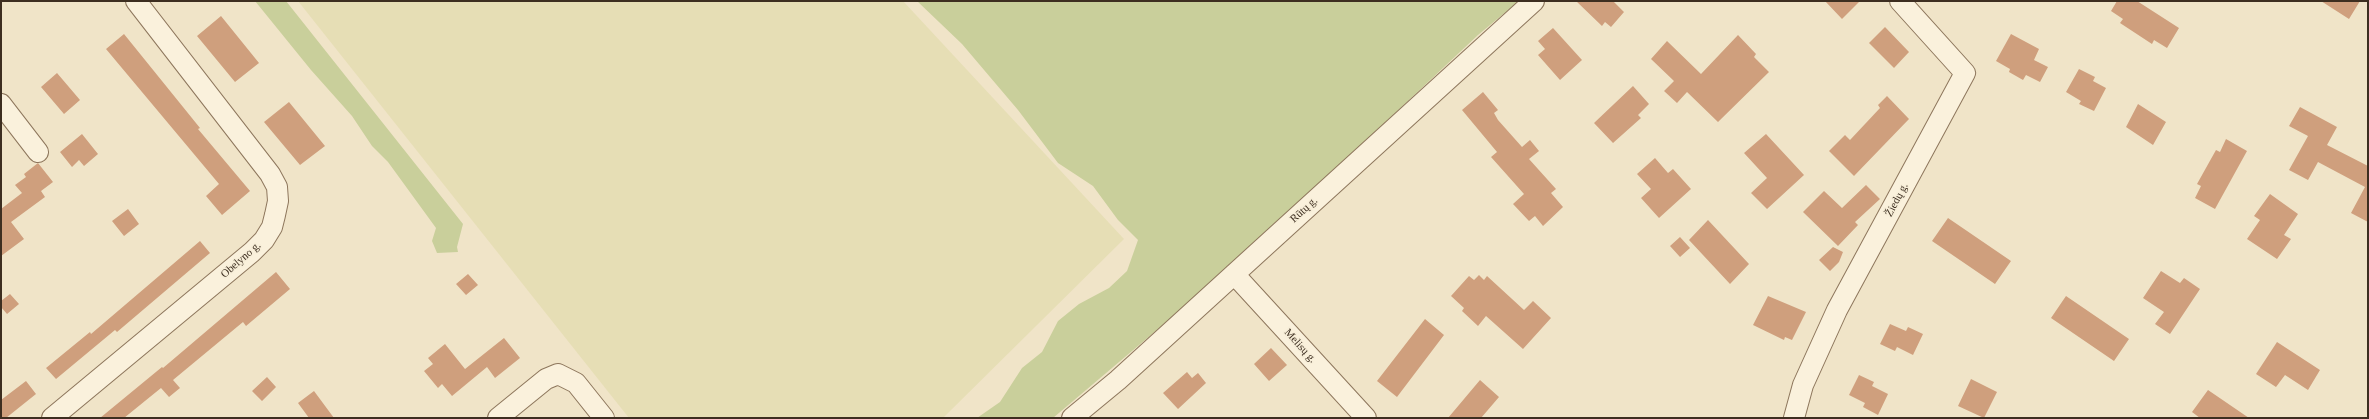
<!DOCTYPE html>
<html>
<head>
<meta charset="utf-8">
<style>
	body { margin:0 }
	#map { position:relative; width:2369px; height:419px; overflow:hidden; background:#f0e4c8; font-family:Georgia,serif }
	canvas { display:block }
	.frame { position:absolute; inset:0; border:2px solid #3d2e20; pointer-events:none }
</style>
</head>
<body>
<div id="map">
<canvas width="2369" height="419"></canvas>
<div class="frame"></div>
</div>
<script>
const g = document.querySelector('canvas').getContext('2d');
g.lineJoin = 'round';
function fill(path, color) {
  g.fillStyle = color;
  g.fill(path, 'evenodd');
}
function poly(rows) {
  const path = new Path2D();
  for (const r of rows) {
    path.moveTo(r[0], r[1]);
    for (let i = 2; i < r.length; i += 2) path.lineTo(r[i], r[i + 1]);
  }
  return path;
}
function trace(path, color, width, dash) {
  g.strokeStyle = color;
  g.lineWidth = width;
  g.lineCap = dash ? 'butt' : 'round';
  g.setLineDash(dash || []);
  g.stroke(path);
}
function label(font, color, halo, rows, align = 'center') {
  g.font = font + ' Georgia,serif';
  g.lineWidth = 3;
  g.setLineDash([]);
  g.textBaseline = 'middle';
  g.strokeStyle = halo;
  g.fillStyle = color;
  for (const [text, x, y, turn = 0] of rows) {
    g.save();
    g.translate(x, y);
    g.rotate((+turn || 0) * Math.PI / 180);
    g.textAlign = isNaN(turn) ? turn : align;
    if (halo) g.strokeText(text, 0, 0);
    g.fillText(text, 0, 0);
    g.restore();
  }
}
const farmland = poly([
	[298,1,903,1,1124,239,943,418,629,418]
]);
const green = poly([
	[255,1,286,1,463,224,457,247,458,252,437,253,432,241,436,228,388,162,372,146,352,116,311,70],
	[917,1,1519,1,1478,35,1237,262,1053,418,977,418,1000,402,1022,368,1042,352,1058,321,1079,304,1109,288,1127,271,1138,240,1118,220,1093,186,1058,163,1018,110,962,44]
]);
const building = poly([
	[1576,1,1613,1,1624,12,1611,27,1605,22,1602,26],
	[1825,1,1860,1,1842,19],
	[2117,1,2137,1,2179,28,2167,48,2154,40,2152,44,2120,23,2123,19,2111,11],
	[2321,1,2360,1,2349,19],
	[221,16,259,63,235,82,197,36],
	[1885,27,1909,52,1894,68,1869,43],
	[1553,28,1582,60,1560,80,1538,55,1545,49,1538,41],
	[124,34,200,128,198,129,250,191,222,215,206,196,219,184,106,49],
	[2011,34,2039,49,2034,60,2048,67,2040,82,2026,75,2023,80,2009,72,2010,69,1996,61],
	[1738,35,1756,54,1754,57,1769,72,1718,122,1687,92,1677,103,1664,91,1674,81,1651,59,1667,41,1701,74],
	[2079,69,2095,77,2093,81,2106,88,2094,111,2079,104,2081,101,2066,92],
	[57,73,80,100,64,114,41,87],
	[1633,86,1649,104,1638,115,1641,118,1613,143,1594,123],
	[1483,92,1498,110,1494,113,1498,120,1522,147,1530,140,1539,151,1529,159,1556,189,1551,193,1563,207,1543,226,1535,216,1529,221,1513,204,1524,194,1491,157,1497,152,1462,110],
	[1887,96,1909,119,1854,176,1829,151,1845,135,1850,140,1880,108,1878,105],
	[289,102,325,146,300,165,264,122],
	[2138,104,2166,122,2153,145,2126,127],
	[2300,107,2337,127,2327,145,2368,166,2368,222,2351,213,2365,187,2318,162,2308,180,2289,170,2308,136,2289,126],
	[82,134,98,154,84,166,79,160,72,167,60,152],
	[1766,134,1804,175,1767,209,1751,193,1767,178,1744,153],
	[2226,139,2247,151,2215,209,2195,198,2201,186,2197,184,2216,150,2220,152],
	[1655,158,1668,173,1673,169,1691,189,1659,218,1641,198,1651,189,1637,174],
	[38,163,53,182,41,191,45,197,11,222,24,239,1,256,1,209,22,193,15,185,26,177,24,174],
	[1866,185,1880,199,1855,222,1858,225,1838,246,1803,212,1824,191,1842,208],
	[2270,194,2298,214,2284,235,2291,239,2277,259,2247,239,2260,220,2254,216],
	[128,209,139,224,124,236,112,221],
	[1948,218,2011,261,1995,284,1932,241],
	[1708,220,1749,264,1730,284,1689,240],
	[1680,237,1690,248,1680,257,1670,246],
	[200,241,210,253,117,332,115,330,56,379,46,368,90,332,91,334],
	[1833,247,1843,252,1839,262,1830,271,1819,260],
	[2161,271,2180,283,2184,278,2200,289,2170,334,2155,324,2164,312,2143,298],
	[276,272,290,289,246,326,243,322,173,380,180,388,169,397,161,388,124,418,100,418,162,367,163,368],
	[468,274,478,285,466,295,456,284],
	[1479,275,1484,280,1487,276,1524,310,1533,301,1551,318,1523,349,1486,316,1478,326,1462,311,1464,308,1451,296,1469,276,1474,280],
	[10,294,19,304,7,314,1,307,1,301],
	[1768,296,1806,312,1792,340,1785,337,1784,340,1753,325],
	[2066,296,2129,339,2114,361,2051,318],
	[1425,319,1444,335,1397,397,1377,381],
	[1890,324,1906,331,1908,327,1923,334,1913,355,1897,347,1895,351,1880,344],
	[504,338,520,358,495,378,487,367,452,396,442,384,438,388,424,371,433,364,428,358,445,344,465,369],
	[2277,342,2320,370,2308,390,2285,375,2276,387,2256,374],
	[1271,348,1287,365,1269,381,1254,364],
	[1187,372,1192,378,1198,373,1206,383,1178,409,1163,393],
	[1859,375,1874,382,1872,386,1888,394,1878,415,1863,407,1865,403,1849,395],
	[267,377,276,387,262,401,252,391],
	[1971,379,1997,392,1984,418,1958,406],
	[1480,380,1499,397,1481,418,1448,418],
	[26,381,36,394,6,418,1,418,1,400],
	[2208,390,2249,418,2200,418,2192,412],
	[314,391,334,418,309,418,298,403]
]);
const minor = poly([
	[1,104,38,152],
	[1234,274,1366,418],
	[52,418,252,252,264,240,272,227,275,215,278,201,277,187,270,174,136,1],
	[498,418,546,379,558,374,576,383,604,418],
	[1072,418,1118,380,1534,1],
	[1794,418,1803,385,1837,310,1965,73,1900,1]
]);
const streetNames = [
	["Žiedų g.",1897,200,-62],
	["Rūtų g.",1304,210,-42],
	["Obelyno g.",241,260,-41],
	["Melisų g.",1300,346,48]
];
fill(farmland, '#e6deb5');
fill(green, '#c9cf9b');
fill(building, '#cf9f7d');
trace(minor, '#8d765c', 22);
trace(minor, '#faf1dc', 20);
label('11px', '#3d2e20', '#f7eed8', streetNames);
</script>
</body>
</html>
